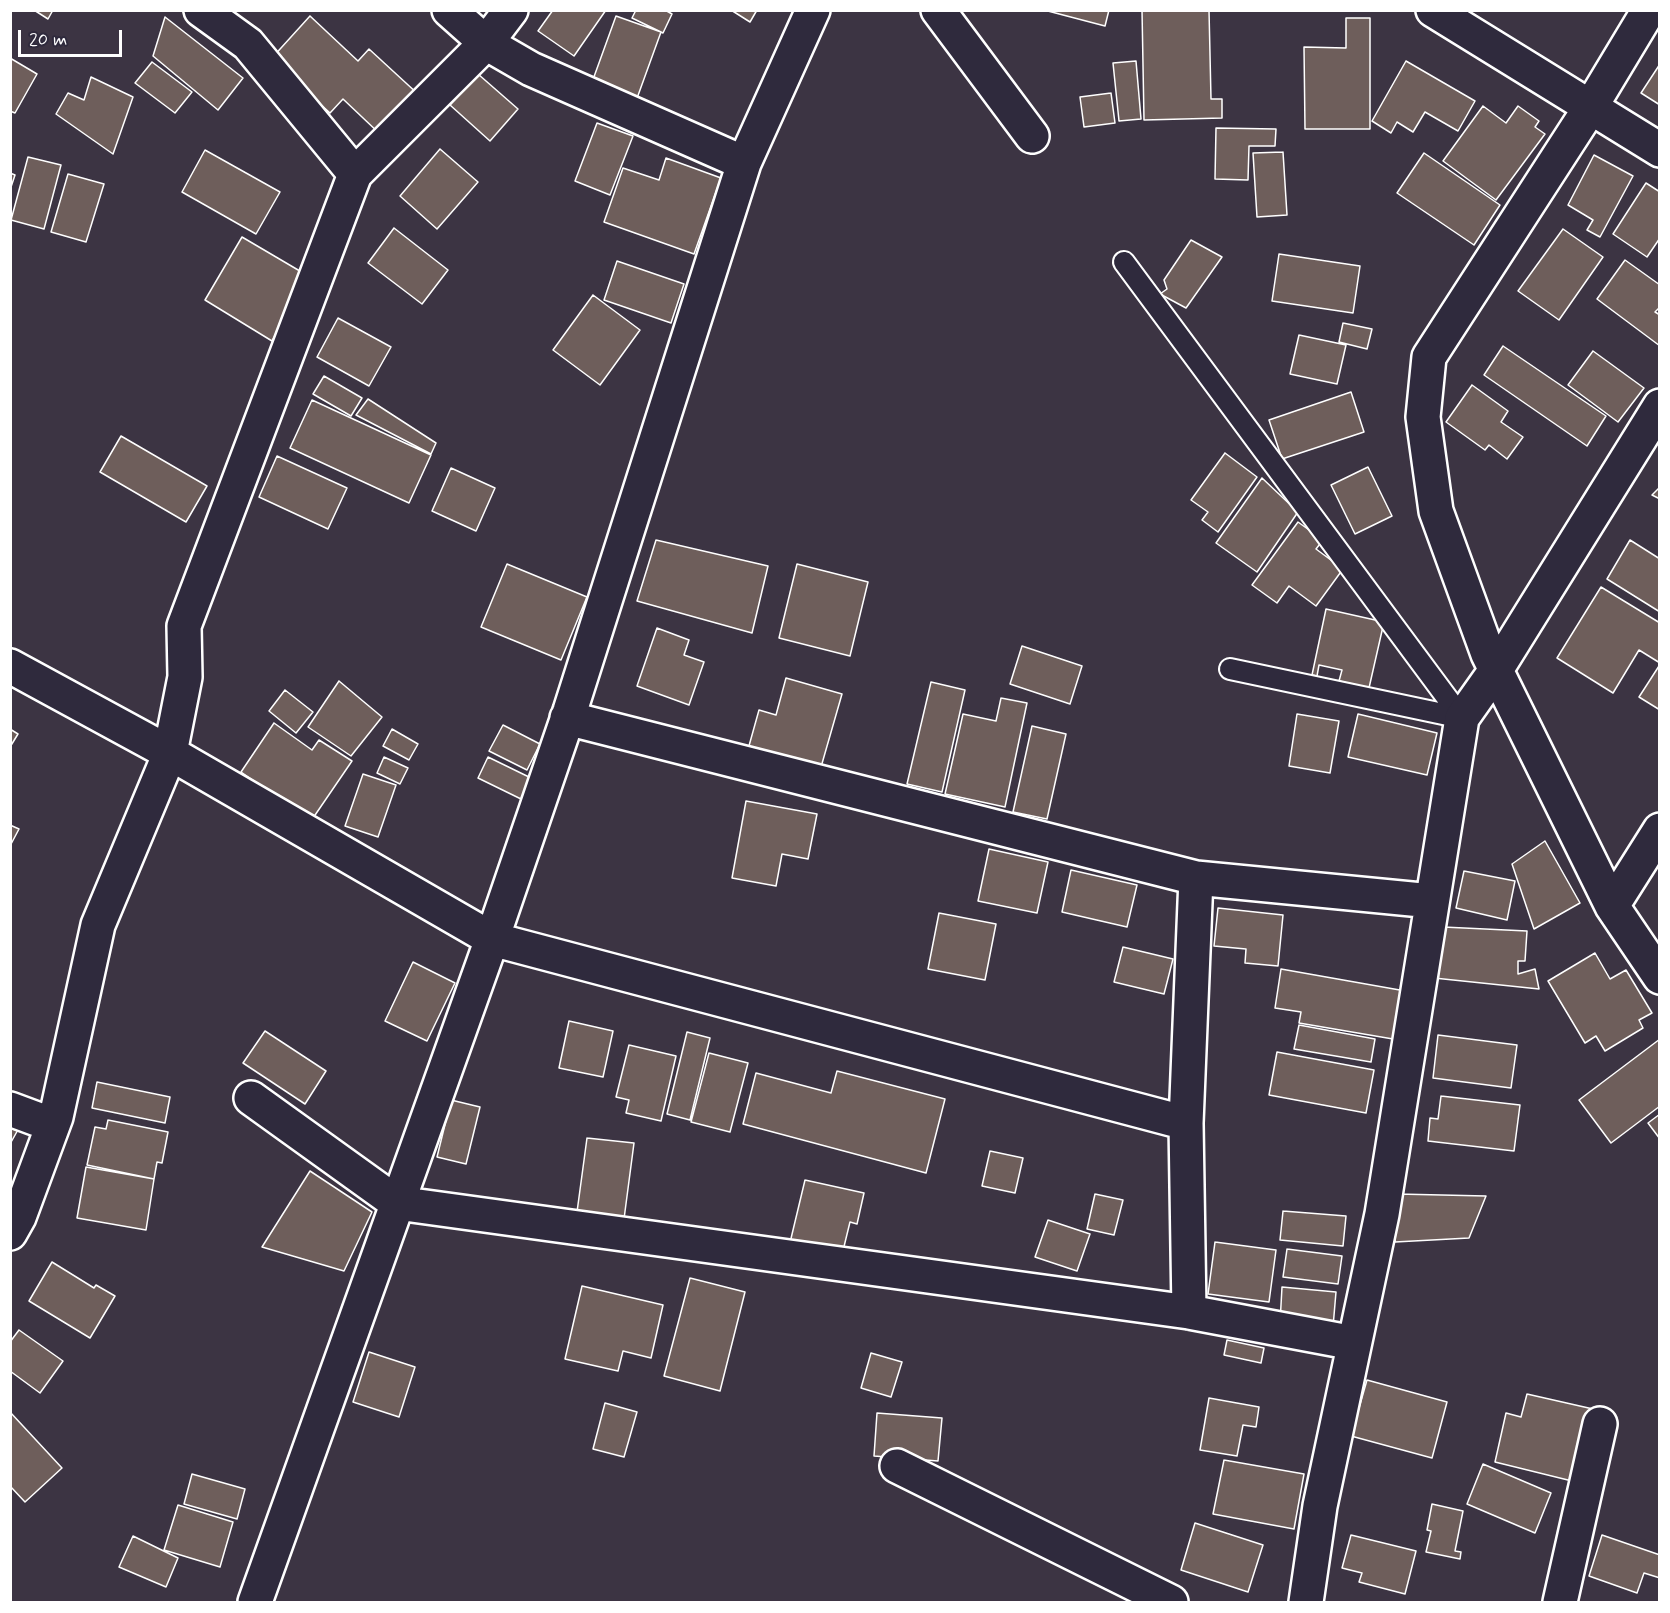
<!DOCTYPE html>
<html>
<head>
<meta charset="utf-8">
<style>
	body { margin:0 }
	#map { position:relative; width:1670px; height:1613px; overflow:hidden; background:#3c3443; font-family:Mynerve,sans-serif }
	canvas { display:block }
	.frame { position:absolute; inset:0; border:12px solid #fff; pointer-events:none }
	.scale { position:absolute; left:18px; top:30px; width:104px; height:27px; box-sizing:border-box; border:3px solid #fff; border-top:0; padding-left:8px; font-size:18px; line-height:21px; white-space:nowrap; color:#fff; -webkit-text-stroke:4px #2f2a3d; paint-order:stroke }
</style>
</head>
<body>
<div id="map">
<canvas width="1670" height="1613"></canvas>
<div class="frame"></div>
<div class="scale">20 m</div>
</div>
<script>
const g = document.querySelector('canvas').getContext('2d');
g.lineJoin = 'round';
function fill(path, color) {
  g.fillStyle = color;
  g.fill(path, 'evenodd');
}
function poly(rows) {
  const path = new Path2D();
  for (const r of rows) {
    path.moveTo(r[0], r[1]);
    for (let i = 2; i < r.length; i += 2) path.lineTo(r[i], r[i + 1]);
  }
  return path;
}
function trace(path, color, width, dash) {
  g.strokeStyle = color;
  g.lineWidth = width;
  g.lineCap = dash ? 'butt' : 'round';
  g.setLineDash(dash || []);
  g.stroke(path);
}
const building = poly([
	[34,10,53,10,48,19,34,10],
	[553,10,606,10,574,56,538,31,553,10],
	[636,10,665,10,672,14,663,33,632,18,636,10],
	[731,10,757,10,750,22,731,10],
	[1044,10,1109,10,1105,26,1044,10],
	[1142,10,1209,10,1211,99,1222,99,1222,118,1144,120,1142,10],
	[310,16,358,61,369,49,419,95,381,135,343,99,330,113,271,59,310,16],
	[616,16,661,32,636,101,591,85,616,16],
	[165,17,243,78,218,110,153,56,165,17],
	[1346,18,1370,18,1370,129,1305,129,1304,47,1346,48,1346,18],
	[10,58,37,74,15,113,10,111,10,58],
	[1136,61,1141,119,1119,121,1113,63,1136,61],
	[1406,61,1475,101,1458,131,1425,112,1413,132,1397,122,1391,133,1372,121,1406,61],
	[152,62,192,92,175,113,135,83,152,62],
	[1660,64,1660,105,1641,93,1660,64],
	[478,74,518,109,490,141,450,105,478,74],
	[91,77,133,97,113,154,56,114,68,93,84,100,91,77],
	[1111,93,1115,123,1084,127,1080,97,1111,93],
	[1483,106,1506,123,1518,106,1539,121,1535,127,1545,134,1496,200,1443,161,1483,106],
	[597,123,633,136,610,195,575,181,597,123],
	[1216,128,1276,129,1275,146,1249,146,1248,180,1215,179,1216,128],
	[440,149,478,182,437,229,400,196,440,149],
	[205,150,280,192,256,234,182,192,205,150],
	[1283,152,1287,215,1257,217,1253,153,1283,152],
	[1424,153,1500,205,1474,245,1397,193,1424,153],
	[1594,155,1633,176,1600,237,1587,230,1593,220,1568,205,1594,155],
	[28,157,61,165,44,229,11,220,28,157],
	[666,158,721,178,694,254,604,222,623,168,659,180,666,158],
	[10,173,15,175,10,190,10,173],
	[68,174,104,184,86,242,51,232,68,174],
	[1646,183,1660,192,1660,238,1647,257,1613,234,1646,183],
	[394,228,448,270,422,304,368,263,394,228],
	[1563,229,1603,257,1559,320,1518,291,1563,229],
	[242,237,310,277,272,341,205,300,242,237],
	[1191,240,1222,257,1186,308,1160,294,1167,289,1164,280,1191,240],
	[1279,254,1360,266,1353,313,1272,301,1279,254],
	[1625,260,1660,285,1660,307,1655,312,1660,315,1660,346,1597,299,1625,260],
	[617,261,684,284,671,323,604,300,617,261],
	[593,295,640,330,600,385,553,350,593,295],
	[338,318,391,347,369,386,317,357,338,318],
	[1343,323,1372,329,1367,349,1339,342,1343,323],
	[1299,335,1346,345,1337,384,1290,374,1299,335],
	[1503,346,1606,416,1587,446,1484,375,1503,346],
	[1593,351,1644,388,1618,422,1568,385,1593,351],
	[324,376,362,398,351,416,313,394,324,376],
	[1472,385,1508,411,1501,422,1523,437,1507,459,1489,445,1485,450,1446,422,1472,385],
	[1351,392,1364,432,1282,459,1269,420,1351,392],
	[368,399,436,443,431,454,356,415,368,399],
	[312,400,431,455,409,503,290,448,312,400],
	[121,436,207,486,186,522,100,472,121,436],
	[1225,453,1257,477,1218,532,1202,520,1208,512,1191,500,1225,453],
	[277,456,347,488,328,529,259,497,277,456],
	[1368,467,1392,516,1355,534,1331,485,1368,467],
	[451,468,495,488,476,531,432,511,451,468],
	[1262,478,1298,512,1257,572,1216,543,1262,478],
	[1660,487,1660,499,1652,495,1660,487],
	[1298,522,1323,540,1316,549,1343,569,1316,606,1289,586,1277,603,1252,585,1298,522],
	[656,540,768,566,752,633,637,601,656,540],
	[1630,540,1660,559,1660,612,1607,579,1630,540],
	[507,564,587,597,561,660,481,627,507,564],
	[797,564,868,582,850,656,779,638,797,564],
	[1601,587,1660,623,1660,663,1639,650,1613,693,1557,658,1601,587],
	[1326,609,1384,622,1369,688,1339,681,1342,670,1319,665,1317,676,1312,675,1326,609],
	[657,628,689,640,684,655,704,662,689,705,637,686,657,628],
	[1022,646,1082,666,1070,704,1010,684,1022,646],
	[1659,666,1660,666,1660,710,1639,697,1659,666],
	[786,678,842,694,819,774,747,753,759,710,776,715,786,678],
	[339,681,382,717,351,756,308,727,339,681],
	[931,682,965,690,942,792,907,784,931,682],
	[285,690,313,712,296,733,269,711,285,690],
	[1001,698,1027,703,1005,807,945,794,963,714,996,721,1001,698],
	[1297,714,1339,721,1330,773,1289,766,1297,714],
	[1358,714,1437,733,1427,775,1348,757,1358,714],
	[274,723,312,750,319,740,352,761,311,821,241,772,274,723],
	[503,725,540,744,527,770,489,751,503,725],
	[1032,726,1066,734,1047,819,1013,812,1032,726],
	[10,729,18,734,10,747,10,729],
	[392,729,418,744,409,760,383,746,392,729],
	[384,757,408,768,400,784,377,773,384,757],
	[488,757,531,778,521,799,478,778,488,757],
	[363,774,396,785,378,837,345,826,363,774],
	[746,801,817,814,808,859,782,854,776,886,732,878,746,801],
	[10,825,19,829,10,846,10,825],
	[1545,841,1580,903,1534,929,1512,864,1545,841],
	[989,849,1048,862,1037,913,978,901,989,849],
	[1071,870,1137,885,1127,927,1062,912,1071,870],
	[1464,871,1515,881,1507,920,1456,908,1464,871],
	[1218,908,1283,915,1278,966,1245,963,1246,949,1214,946,1218,908],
	[939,913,996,924,985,980,928,969,939,913],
	[1443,927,1527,931,1525,961,1518,961,1518,974,1535,969,1539,989,1434,978,1443,927],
	[1123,947,1173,959,1164,994,1114,982,1123,947],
	[1595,953,1610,979,1626,970,1652,1013,1639,1020,1643,1028,1605,1051,1596,1036,1585,1043,1548,981,1595,953],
	[413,962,455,983,427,1041,385,1021,413,962],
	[1281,969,1411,992,1406,1025,1395,1023,1393,1039,1299,1023,1301,1012,1275,1008,1281,969],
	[569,1021,613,1031,603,1077,559,1068,569,1021],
	[1299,1025,1375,1039,1371,1062,1294,1049,1299,1025],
	[265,1031,326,1071,305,1104,243,1063,265,1031],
	[687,1032,710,1038,690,1120,667,1114,687,1032],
	[1438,1035,1517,1045,1511,1088,1433,1078,1438,1035],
	[1660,1039,1660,1106,1611,1143,1579,1100,1660,1039],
	[629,1045,676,1056,661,1121,626,1113,629,1100,616,1097,629,1045],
	[1277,1052,1374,1070,1366,1113,1269,1095,1277,1052],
	[709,1053,748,1063,730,1132,691,1122,709,1053],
	[837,1071,945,1099,926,1173,743,1124,756,1073,831,1093,837,1071],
	[97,1082,170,1097,165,1123,92,1108,97,1082],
	[1441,1096,1520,1105,1514,1151,1428,1141,1430,1118,1438,1119,1441,1096],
	[451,1100,480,1107,466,1164,437,1157,451,1100],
	[1660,1114,1660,1139,1648,1123,1660,1114],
	[108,1120,168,1132,162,1163,157,1162,154,1179,87,1165,95,1127,106,1129,108,1120],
	[10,1123,19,1128,10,1144,10,1123],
	[587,1138,634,1143,624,1219,577,1212,587,1138],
	[990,1151,1023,1158,1015,1193,982,1186,990,1151],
	[86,1167,154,1179,146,1230,77,1218,86,1167],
	[310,1171,372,1212,344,1271,262,1247,310,1171],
	[805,1180,864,1193,857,1224,850,1222,840,1263,788,1251,805,1180],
	[1095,1194,1123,1200,1114,1235,1087,1229,1095,1194],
	[1397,1194,1486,1196,1469,1238,1395,1242,1397,1194],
	[1283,1211,1346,1216,1343,1246,1280,1240,1283,1211],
	[1048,1220,1090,1234,1077,1271,1035,1257,1048,1220],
	[1215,1242,1276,1250,1269,1302,1208,1294,1215,1242],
	[1287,1249,1342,1256,1338,1284,1283,1277,1287,1249],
	[52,1262,94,1288,96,1285,115,1296,90,1338,29,1301,52,1262],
	[690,1278,745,1292,720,1391,664,1376,690,1278],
	[582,1286,663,1305,651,1358,623,1351,618,1371,565,1359,582,1286],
	[1282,1287,1336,1292,1333,1327,1280,1323,1282,1287],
	[19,1330,63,1361,40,1393,10,1371,10,1342,19,1330],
	[1227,1340,1264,1348,1261,1363,1224,1355,1227,1340],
	[369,1352,415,1367,399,1417,353,1402,369,1352],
	[871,1353,902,1362,891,1397,861,1388,871,1353],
	[1367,1380,1447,1402,1432,1458,1351,1436,1367,1380],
	[1527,1394,1593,1409,1576,1482,1495,1462,1506,1413,1521,1417,1527,1394],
	[1209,1398,1259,1407,1256,1427,1243,1425,1237,1456,1200,1450,1209,1398],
	[605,1403,637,1412,624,1457,593,1449,605,1403],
	[10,1412,62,1468,25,1502,10,1486,10,1412],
	[877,1413,942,1418,938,1461,874,1456,877,1413],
	[1224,1460,1304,1474,1294,1529,1213,1514,1224,1460],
	[1483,1464,1551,1493,1535,1533,1467,1504,1483,1464],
	[192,1474,245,1489,237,1519,184,1504,192,1474],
	[1432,1504,1463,1511,1455,1551,1461,1552,1460,1559,1426,1552,1431,1531,1427,1530,1432,1504],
	[178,1505,233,1522,220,1567,164,1550,178,1505],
	[1195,1523,1263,1545,1248,1592,1181,1570,1195,1523],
	[1351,1535,1416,1551,1405,1594,1359,1582,1362,1573,1342,1568,1351,1535],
	[1602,1535,1660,1555,1660,1578,1644,1573,1637,1593,1589,1576,1602,1535],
	[133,1536,178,1558,166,1587,119,1567,133,1536]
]);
const service = poly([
	[1124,262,1462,718],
	[1230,669,1462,718]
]);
const minor = poly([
	[201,10,248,44,355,174],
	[449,10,486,43,531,69,744,163],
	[938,10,1032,136],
	[1433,10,1660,150],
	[1649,10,1590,108,1429,357,1423,417,1436,511,1488,654,1612,906,1660,977],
	[10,666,170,753,492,939,1186,1123],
	[567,718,1196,878,1432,901],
	[1612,906,1660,830],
	[251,1098,397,1203,1189,1312,1354,1343],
	[10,1109,53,1125],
	[10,1233,19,1217,56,1117,98,925,170,753,185,677,184,626,355,174,486,43,511,10],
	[1189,1312,1186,1123,1196,878],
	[897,1466,1171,1602],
	[255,1602,492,939,570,711,744,163,813,10],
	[1306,1602,1320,1506,1382,1214,1462,718,1496,670,1660,406],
	[1560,1602,1600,1424]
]);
fill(building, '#6e5e5b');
trace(building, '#fff', 1.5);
trace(service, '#fff', 24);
trace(minor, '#fff', 38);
trace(service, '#2f2a3d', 20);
trace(minor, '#2f2a3d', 33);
</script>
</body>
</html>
